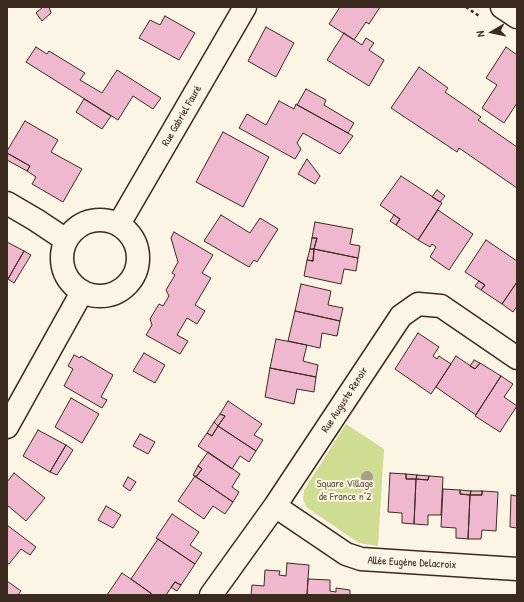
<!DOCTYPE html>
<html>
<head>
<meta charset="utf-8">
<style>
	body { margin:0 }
	#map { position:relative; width:524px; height:602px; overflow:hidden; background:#fcf5e5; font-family:"Patrick Hand",sans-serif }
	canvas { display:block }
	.frame { position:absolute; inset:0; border:8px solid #3b2a1e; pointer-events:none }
	.north { position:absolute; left:472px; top:12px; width:40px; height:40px; -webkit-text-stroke:3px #fcf5e5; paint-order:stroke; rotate:261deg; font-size:11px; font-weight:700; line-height:16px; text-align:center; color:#3b2a1e }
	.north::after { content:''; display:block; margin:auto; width:14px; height:18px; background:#3b2a1e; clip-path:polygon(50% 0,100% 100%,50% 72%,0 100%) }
</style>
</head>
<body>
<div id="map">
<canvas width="524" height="602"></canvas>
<div class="frame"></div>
<div class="north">N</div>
</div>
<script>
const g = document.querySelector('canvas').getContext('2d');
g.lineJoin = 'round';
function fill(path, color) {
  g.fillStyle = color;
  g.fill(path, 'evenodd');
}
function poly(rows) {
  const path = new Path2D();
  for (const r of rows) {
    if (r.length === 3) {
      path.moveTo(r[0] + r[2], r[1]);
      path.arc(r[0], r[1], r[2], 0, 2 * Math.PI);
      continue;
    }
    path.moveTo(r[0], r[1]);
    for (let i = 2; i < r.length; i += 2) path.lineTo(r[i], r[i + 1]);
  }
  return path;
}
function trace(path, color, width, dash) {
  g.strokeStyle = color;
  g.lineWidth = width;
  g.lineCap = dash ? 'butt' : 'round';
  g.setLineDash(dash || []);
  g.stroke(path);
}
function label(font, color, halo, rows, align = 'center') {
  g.font = font + ' "Patrick Hand",sans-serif';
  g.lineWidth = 4;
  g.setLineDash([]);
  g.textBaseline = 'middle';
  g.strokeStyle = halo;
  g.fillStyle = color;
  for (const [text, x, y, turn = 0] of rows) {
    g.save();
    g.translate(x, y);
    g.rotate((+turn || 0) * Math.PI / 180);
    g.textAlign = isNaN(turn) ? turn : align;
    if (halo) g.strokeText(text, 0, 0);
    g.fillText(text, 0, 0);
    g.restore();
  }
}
const green = poly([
	[346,424,384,449,378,546,359,543,306,507,303,499,304,490]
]);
const building = poly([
	[43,7,49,7,51,13,42,21,36,13,43,7],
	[340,7,380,7,369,24,366,22,354,40,329,24,340,7],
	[165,16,195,33,179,60,139,38,150,20,160,25,165,16],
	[266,27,294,43,276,77,248,61,266,27],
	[344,33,362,45,366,38,374,43,369,50,384,60,369,86,327,60,344,33],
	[36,47,47,54,49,51,85,73,80,80,102,93,117,70,161,98,153,109,133,96,118,120,26,62,36,47],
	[506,47,517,55,517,103,504,123,482,108,497,85,486,78,506,47],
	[419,67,448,88,445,92,481,117,478,120,517,147,517,188,459,148,457,152,391,108,419,67],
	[306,89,326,100,324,105,354,123,348,133,297,105,306,89],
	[84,99,111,116,102,129,76,112,84,99],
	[279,101,294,109,296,104,353,136,340,154,303,133,297,143,301,149,295,159,239,128,247,114,266,125,279,101],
	[25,121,58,140,51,152,82,169,63,202,32,184,36,177,27,171,30,166,7,153,7,151,25,121],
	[223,132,269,157,243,207,196,182,223,132],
	[7,153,30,166,27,171,7,160,7,153],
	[307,159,320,176,315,184,298,174,307,159],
	[401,176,442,203,418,240,396,225,400,219,380,205,401,176],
	[437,190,445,196,440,202,432,197,437,190],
	[438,210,473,234,449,270,430,257,436,247,432,244,430,247,418,240,438,210],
	[221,215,250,233,260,218,278,229,257,262,254,260,249,267,204,241,221,215],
	[394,215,400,219,396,225,390,221,394,215],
	[315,222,353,229,350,244,360,246,358,258,314,249,317,238,312,238,315,222],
	[174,232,213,255,202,273,211,278,195,305,205,311,197,324,187,318,177,335,188,341,180,354,146,335,152,325,150,319,159,304,163,306,169,296,166,290,175,275,172,273,178,262,171,238,174,232],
	[312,238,317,238,314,249,310,249,312,238],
	[486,240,517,261,517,282,502,304,481,290,485,285,465,272,486,240],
	[7,242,24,251,8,279,7,279,7,242],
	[310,249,314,249,313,261,307,260,310,249],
	[314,249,358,258,356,271,344,269,341,284,304,276,307,260,313,261,314,249],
	[24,251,31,255,14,283,8,279,24,251],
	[479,281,485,285,481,290,475,286,479,281],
	[517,282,517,306,513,312,502,304,517,282],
	[301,284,331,291,328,305,343,308,340,321,295,311,301,284],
	[295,311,340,321,337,336,322,333,320,348,288,341,295,311],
	[418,333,439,347,433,356,437,359,439,356,451,364,431,394,395,369,418,333],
	[276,339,307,345,303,361,318,365,316,377,270,368,276,339],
	[144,353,165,365,155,383,133,371,144,353],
	[74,355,80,358,81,356,113,375,101,397,107,400,102,408,64,386,73,369,68,366,74,355],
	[456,356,475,369,480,363,501,376,476,415,436,387,456,356],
	[474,360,480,363,475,369,470,366,474,360],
	[270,368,316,377,314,392,297,389,294,404,265,397,270,368],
	[501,376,513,384,504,397,517,406,500,432,475,416,501,376],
	[71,398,99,414,82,443,55,427,71,398],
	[228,401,262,424,254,435,263,440,256,451,218,426,225,416,220,414,228,401],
	[220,414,225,416,218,426,214,422,220,414],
	[214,422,218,426,212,436,207,433,214,422],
	[218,426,256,451,249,462,240,456,232,469,198,446,207,433,212,436,218,426],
	[38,430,66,445,50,472,23,456,38,430],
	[140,434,155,442,148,454,133,446,140,434],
	[66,445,73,450,57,475,50,472,66,445],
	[208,452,240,474,232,487,239,492,233,502,196,477,202,469,198,466,208,452],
	[198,466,202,469,196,477,193,475,198,466],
	[14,473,45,498,26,521,7,505,7,482,14,473],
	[390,473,406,474,406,479,416,479,414,524,402,523,402,513,388,512,390,473],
	[406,474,417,475,416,479,406,479,406,474],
	[417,475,429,476,428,480,416,479,417,475],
	[195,476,233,502,225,514,213,506,204,519,178,501,195,476],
	[429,476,443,477,441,515,428,515,428,525,414,524,416,479,428,480,429,476],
	[128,477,136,482,130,491,123,486,128,477],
	[443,489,460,490,460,494,470,495,468,539,456,538,456,528,441,527,443,489],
	[460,490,471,491,470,495,460,494,460,490],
	[471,491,482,491,482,495,470,495,471,491],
	[482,491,498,492,496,531,482,530,481,539,468,539,470,495,482,495,482,491],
	[511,495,517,496,517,528,510,527,511,495],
	[106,506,121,515,113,528,98,520,106,506],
	[172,514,199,532,190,545,202,553,195,564,156,538,172,514],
	[7,525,36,547,30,555,21,549,9,564,7,563,7,525],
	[158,539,195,564,181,585,175,582,166,595,153,595,131,579,158,539],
	[287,563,309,565,307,595,251,595,252,585,264,586,265,570,280,571,279,575,286,576,287,563],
	[122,573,151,593,150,595,107,595,122,573],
	[308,579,330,580,330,591,336,592,336,588,350,590,350,595,307,595,308,579],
	[7,581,21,591,18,595,7,595,7,581],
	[175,582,181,585,177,591,171,587,175,582]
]);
const path = poly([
	[466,7,479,16]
]);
const minor = poly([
	[7,203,36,220,66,240],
	[100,258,38],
	[119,224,245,7],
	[7,427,82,292],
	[275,506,346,554,361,559,517,569],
	[211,595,275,506,401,316,418,304,441,306,517,358]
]);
const major = poly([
	[502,7,517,17]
]);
const trees = [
	[367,477]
];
const streetNames = [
	["Rue Gabriel Fauré",182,116,-60],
	["Rue Auguste Renoir",345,400,-57],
	["Allée Eugène Delacroix",412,563,3]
];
const parkNames = [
	["Square Village",345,484],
	["de France n°2",345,497]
];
fill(green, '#cedd91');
fill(building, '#f0b8ce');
trace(building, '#3b2a1e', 1);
trace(minor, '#3b2a1e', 25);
trace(major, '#3b2a1e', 25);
trace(path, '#3b2a1e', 2.5, [3, 3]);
trace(minor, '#fcf5e5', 22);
trace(major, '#fcf5e5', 22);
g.fillStyle = '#a69e88';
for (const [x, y] of trees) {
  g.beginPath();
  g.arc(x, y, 6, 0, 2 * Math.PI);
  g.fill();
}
label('11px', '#3b2a1e', '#fcf5e5', streetNames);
label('11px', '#60573b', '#fcf5e5', parkNames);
</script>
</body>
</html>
